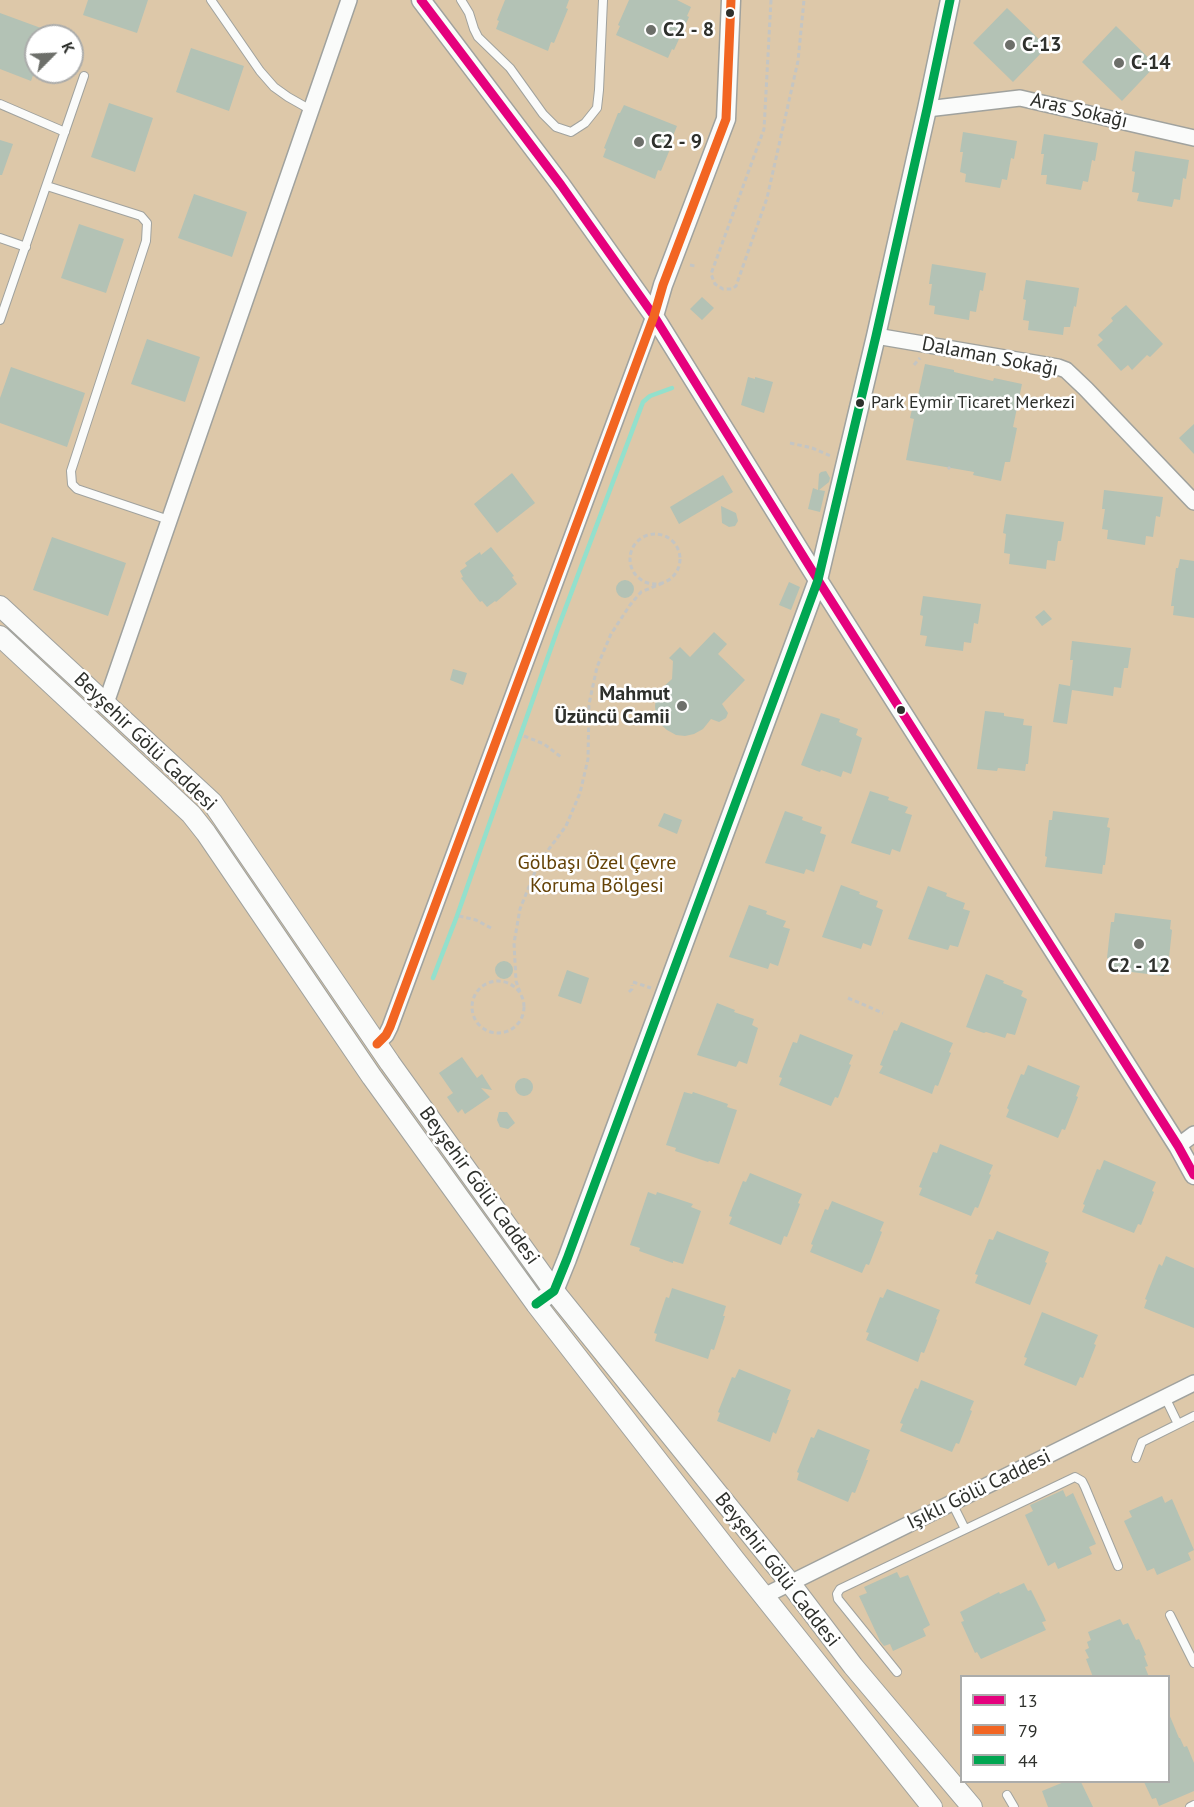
<!DOCTYPE html>
<html>
<head>
<meta charset="utf-8">
<style>
	body { margin:0 }
	#map { position:relative; width:1194px; height:1807px; overflow:hidden; background:#e1e4de; font-family:"PT Sans",sans-serif }
	canvas { display:block }
	.legend { position:absolute; left:960px; top:1675px; width:210px; height:108px; box-sizing:border-box; background:#fff; border:2px solid #abacab; margin:0; padding:8px 10px; list-style:none; font-size:18px; color:#2e302c }
	.legend li { display:flex; align-items:center; gap:12px; height:30px }
	.legend b { width:30px; border:2px solid #abacab }
	.north { position:absolute; left:24px; top:24px; width:60px; height:60px; box-sizing:border-box; background:#fff; border:2px solid #abacab; border-radius:50%; rotate:66deg; font-size:16px; font-weight:700; line-height:24px; text-align:center; color:#2e302c }
	.north::after { content:''; display:block; margin:auto; width:21px; height:27px; background:#6d6f6a; clip-path:polygon(50% 0,100% 100%,50% 72%,0 100%) }
</style>
</head>
<body>
<div id="map">
<canvas width="1194" height="1807"></canvas>
<ul class="legend">
<li><b style="height:8px;background:#e5007d"></b>13</li>
<li><b style="height:8px;background:#f26522"></b>79</li>
<li><b style="height:8px;background:#00a651"></b>44</li>
</ul>
<div class="north">K</div>
</div>
<script>
const g = document.querySelector('canvas').getContext('2d');
g.lineJoin = 'round';
function fill(path, color) {
  g.fillStyle = color;
  g.fill(path, 'evenodd');
}
function poly(rows) {
  const path = new Path2D();
  for (const r of rows) {
    if (r.length === 3) {
      path.moveTo(r[0] + r[2], r[1]);
      path.arc(r[0], r[1], r[2], 0, 2 * Math.PI);
      continue;
    }
    path.moveTo(r[0], r[1]);
    for (let i = 2; i < r.length; i += 2) path.lineTo(r[i], r[i + 1]);
  }
  return path;
}
function trace(path, color, width, dash) {
  g.strokeStyle = color;
  g.lineWidth = width;
  g.lineCap = dash ? 'butt' : 'round';
  g.setLineDash(dash || []);
  g.stroke(path);
}
function label(font, color, halo, rows, align = 'center') {
  g.font = font + ' "PT Sans",sans-serif';
  g.lineWidth = 5;
  g.setLineDash([]);
  g.textBaseline = 'middle';
  g.strokeStyle = halo;
  g.fillStyle = color;
  for (const [text, x, y, turn = 0] of rows) {
    g.save();
    g.translate(x, y);
    g.rotate((+turn || 0) * Math.PI / 180);
    g.textAlign = isNaN(turn) ? turn : align;
    if (halo) g.strokeText(text, 0, 0);
    g.fillText(text, 0, 0);
    g.restore();
  }
}
const green = poly([
	[0,0,1194,0,1194,1807,0,1807],
	[36,36,72,36,72,72,36,72],
	[962,1676,1168,1676,1168,1782,962,1782]
]);
const stream = poly([
	[433,978,457,916,558,628,643,402,650,396,672,388]
]);
const building = poly([
	[88,0,148,0,137,33,83,15],
	[505,0,569,0,566,8,568,9,554,43,551,42,548,51,496,29,499,21,497,20],
	[629,0,677,0,691,7,687,16,689,17,674,50,672,49,668,58,616,35,620,26,618,25],
	[1007,8,1047,47,1013,82,973,43],
	[0,13,60,35,60,36,36,36,36,67,31,81,0,69],
	[1116,26,1156,65,1122,101,1082,62],
	[191,48,244,66,229,111,176,92],
	[109,103,153,118,135,172,91,157],
	[624,105,677,126,673,136,675,137,661,171,658,170,655,179,603,157,606,149,604,148,618,113,620,113],
	[963,132,1017,141,1014,159,1011,158,1007,180,1002,179,1000,188,965,182,966,174,960,172,963,152,960,152],
	[1044,134,1098,143,1095,161,1092,160,1088,182,1083,181,1081,190,1046,184,1047,175,1041,175,1044,154,1041,154],
	[0,140,13,144,2,175,0,175],
	[1135,151,1189,160,1186,179,1183,178,1180,200,1174,199,1172,207,1137,201,1139,193,1132,192,1135,172,1132,171],
	[194,194,247,212,232,257,178,238],
	[79,224,124,239,106,293,61,278],
	[932,264,986,273,983,291,980,290,976,312,970,311,969,320,934,314,935,306,929,305,932,284,929,284],
	[1026,280,1079,288,1076,307,1074,306,1070,327,1064,327,1063,335,1028,330,1029,321,1023,320,1026,300,1023,299],
	[702,297,714,308,702,320,690,309],
	[1126,305,1163,344,1150,357,1147,355,1132,370,1128,365,1121,371,1097,345,1103,340,1098,335,1113,321,1111,318],
	[147,339,200,357,185,402,131,384],
	[925,364,954,370,954,372,993,381,994,378,1022,384,1013,427,1017,428,1010,462,1005,462,1001,481,973,475,974,472,906,460,914,419,910,418,913,405,916,405],
	[11,367,85,393,67,447,0,423,0,398],
	[748,377,755,379,755,377,773,382,764,413,741,405],
	[1194,424,1194,454,1179,438],
	[826,471,830,478,829,482,819,490,825,491,820,512,808,509,813,488,818,490,819,474,821,472],
	[512,473,535,503,497,533,474,504],
	[723,475,733,492,679,524,670,507],
	[1104,490,1163,497,1160,517,1156,516,1153,537,1146,536,1145,545,1107,539,1108,530,1102,529,1105,509,1102,509],
	[721,506,736,513,738,521,735,526,729,527,722,523],
	[1006,514,1064,522,1061,541,1058,541,1055,561,1047,560,1046,569,1009,564,1010,554,1004,553,1006,534,1003,533],
	[52,537,126,563,108,616,33,590],
	[491,547,514,576,512,577,517,584,496,602,495,601,487,607,482,601,480,602,461,578,463,577,460,571,467,566,465,563,480,552,481,555],
	[1180,559,1194,561,1194,618,1173,615,1174,606,1171,606,1176,568,1178,568],
	[625,589,9],
	[789,582,800,587,791,610,779,605],
	[923,596,981,604,978,624,974,623,971,643,964,642,963,651,925,646,927,636,920,635,923,616,920,615],
	[1044,610,1052,619,1042,626,1035,617],
	[714,632,727,644,718,654,745,680,722,704,728,713,726,718,719,722,711,719,703,729,694,734,685,736,676,735,667,730,660,724,656,716,655,706,656,697,661,689,672,679,673,661,669,658,680,647,690,657],
	[1072,641,1131,648,1128,668,1124,668,1121,688,1114,687,1113,696,1072,690,1067,724,1053,722,1059,684,1070,686,1073,660,1070,660],
	[453,669,467,673,463,685,450,680],
	[985,711,1004,713,1004,716,1024,719,1023,725,1032,726,1028,764,1026,764,1025,771,998,768,997,771,977,769],
	[821,713,840,719,839,722,858,729,856,735,862,738,851,774,843,771,841,777,821,770,820,772,801,765],
	[870,791,889,797,888,800,908,807,905,813,912,815,900,852,892,849,890,855,851,843],
	[785,811,803,817,802,820,822,827,820,833,826,835,814,872,806,869,804,874,765,863],
	[1053,811,1109,818,1107,827,1110,828,1105,865,1103,865,1102,874,1045,867,1047,857,1045,856,1049,820,1052,820],
	[664,813,682,820,677,834,658,826],
	[841,885,860,892,859,894,878,901,876,907,883,910,871,946,863,943,861,949,822,937],
	[928,886,947,893,946,896,965,903,963,909,970,911,958,947,950,945,948,950,908,939],
	[749,905,767,911,766,914,786,921,783,927,790,929,778,966,770,963,768,969,729,957],
	[1115,913,1171,920,1170,929,1172,930,1168,967,1165,967,1164,976,1107,969,1109,959,1107,958,1111,922,1114,922],
	[504,970,9],
	[567,970,589,978,581,1004,558,996],
	[986,974,1004,981,1003,983,1023,991,1021,996,1027,999,1015,1035,1007,1033,1005,1038,986,1032,984,1033,966,1027],
	[717,1003,735,1010,734,1012,754,1019,752,1025,758,1028,747,1064,739,1061,736,1067,697,1055],
	[901,1022,953,1043,949,1052,951,1053,938,1086,935,1085,932,1094,879,1073,883,1066,880,1065,894,1030,897,1031],
	[800,1034,853,1055,849,1064,851,1065,838,1098,835,1097,831,1106,779,1085,782,1078,779,1077,793,1042,797,1043],
	[462,1057,477,1078,482,1074,492,1090,481,1088,490,1097,465,1114,462,1109,458,1113,447,1097,453,1093,439,1073],
	[1028,1065,1080,1086,1076,1096,1078,1097,1065,1130,1062,1129,1058,1138,1006,1117,1009,1110,1007,1108,1021,1074,1024,1075],
	[524,1087,9],
	[684,1092,692,1094,693,1092,728,1104,727,1107,737,1110,719,1164,709,1161,708,1162,675,1151,676,1148,666,1145],
	[499,1112,507,1112,515,1123,508,1129,500,1127,497,1120],
	[940,1144,993,1165,989,1174,991,1175,978,1208,975,1207,971,1216,919,1195,922,1188,919,1187,933,1152,937,1153],
	[1104,1160,1156,1182,1152,1191,1154,1192,1141,1225,1138,1224,1134,1233,1082,1212,1085,1205,1083,1204,1097,1169,1100,1170],
	[750,1173,802,1194,798,1203,800,1204,787,1237,784,1236,781,1245,729,1224,732,1217,729,1216,743,1181,746,1182],
	[648,1192,656,1195,657,1192,693,1204,691,1207,701,1211,683,1264,673,1261,673,1263,639,1251,640,1248,630,1245],
	[832,1201,884,1222,880,1231,882,1232,869,1265,866,1264,862,1273,810,1252,813,1245,811,1244,825,1209,828,1210],
	[997,1231,1049,1252,1045,1262,1047,1263,1030,1305,975,1283,978,1275,975,1274,989,1239,993,1240],
	[1166,1256,1194,1268,1194,1328,1144,1308,1147,1300,1145,1299,1159,1264,1162,1266],
	[672,1288,726,1306,723,1316,725,1316,714,1350,711,1349,708,1359,655,1341,657,1334,654,1333,666,1297,669,1298],
	[887,1289,940,1310,936,1319,937,1320,924,1353,921,1352,918,1362,866,1340,869,1333,866,1332,880,1297,883,1298],
	[1042,1312,1098,1335,1094,1344,1096,1345,1083,1378,1080,1377,1076,1386,1024,1365,1027,1358,1024,1357],
	[739,1369,791,1390,787,1400,789,1400,776,1434,773,1432,770,1442,717,1421,720,1413,718,1412,732,1377,735,1378],
	[921,1380,974,1401,970,1410,972,1411,959,1444,956,1443,952,1452,900,1431,903,1424,900,1423,915,1388,918,1389],
	[818,1429,870,1450,866,1460,868,1460,855,1493,852,1492,848,1502,797,1480,799,1473,797,1472,811,1437,814,1438],
	[1063,1490,1066,1497,1073,1493,1096,1544,1089,1547,1092,1554,1058,1569,1055,1562,1048,1566,1025,1515,1033,1511,1030,1505],
	[1162,1496,1165,1503,1172,1499,1194,1550,1188,1553,1191,1560,1157,1575,1154,1568,1147,1571,1124,1521,1132,1517,1129,1511],
	[897,1572,900,1578,908,1575,930,1625,923,1629,926,1636,893,1651,890,1644,884,1646,880,1641,859,1596,867,1593,864,1587],
	[1024,1583,1028,1591,1031,1590,1043,1614,1046,1621,1042,1622,1046,1630,981,1659,977,1652,975,1653,961,1622,964,1621,960,1612,999,1592,1000,1594],
	[1120,1619,1123,1625,1128,1623,1136,1640,1139,1639,1146,1655,1144,1656,1148,1666,1145,1667,1149,1677,1093,1677,1086,1659,1089,1658,1085,1650,1089,1648,1087,1642,1091,1640,1088,1632],
	[1169,1714,1179,1738,1180,1738,1184,1747,1187,1746,1194,1763,1194,1791,1159,1806,1156,1798,1152,1799,1144,1782,1168,1782],
	[1064,1782,1081,1782,1093,1807,1048,1807,1042,1791]
]);
const path = poly([
	[771,0,764,129,711,274,715,284,723,289,732,289,736,286,767,198,798,61,804,0],
	[690,265,695,266],
	[914,365,920,358],
	[790,443,812,448,831,456],
	[948,467,950,469],
	[655,559,25],
	[524,736,544,744,561,757],
	[459,916,476,920,491,928],
	[498,1007,26],
	[633,982,651,988],
	[520,992,516,981,514,943,520,909,534,874,543,857,566,826,580,793,588,759,589,704,597,667,611,634,630,605,641,592,663,583],
	[629,992,632,989,632,985],
	[848,998,883,1013]
]);
const service = poly([
	[211,0,260,71,274,87,288,97,311,110],
	[461,0,469,13,474,29,478,37,510,68,543,114,556,127,571,132,585,123,597,108,599,90,603,0],
	[0,104,65,132],
	[47,186,141,216,147,223,146,241,71,471,72,484,77,489,169,520],
	[0,238,26,247],
	[0,320,84,76],
	[1165,1397,1178,1424],
	[1136,1458,1142,1442,1194,1416],
	[952,1503,965,1529],
	[1170,1615,1194,1663],
	[897,1672,838,1599,837,1594,840,1589,1075,1477,1082,1481,1085,1487,1118,1566],
	[1007,1795,1014,1807],
	[1190,1807,1194,1805]
]);
const minor = poly([
	[927,109,1020,98,1194,138],
	[876,336,1058,367,1066,370,1086,389,1194,502],
	[106,703,349,0],
	[377,1044,386,1035,390,1027,654,316],
	[1178,1146,1194,1134],
	[764,1596,1194,1383]
]);
const tertiary = poly([
	[421,0,561,185,654,316,818,580,1178,1146,1194,1175],
	[654,316,663,285,726,119,731,0],
	[536,1304,554,1291,567,1259,818,580,876,336,927,109,950,0]
]);
const secondary = poly([
	[0,606,212,802,390,1063,554,1291,790,1583,853,1666,972,1807],
	[0,636,191,814,206,833,372,1077,536,1304,735,1560,932,1807]
]);
const bus1 = poly([
	[421,0,561,185,654,316,818,580,1178,1146,1194,1175]
]);
const bus2 = poly([
	[377,1044,386,1035,390,1027,654,316,663,285,726,119,731,0]
]);
const bus3 = poly([
	[536,1304,554,1291,567,1259,818,580,876,336,927,109,950,0]
]);
const markers = [
	[730,13,5,"#2e302c"],
	[651,30,6,"#6d6f6a"],
	[1010,45,6,"#6d6f6a"],
	[1119,63,6,"#6d6f6a"],
	[639,142,6,"#6d6f6a"],
	[860,403,5,"#2e302c"],
	[682,706,6,"#6d6f6a"],
	[901,710,5,"#2e302c"],
	[1139,944,6,"#6d6f6a"]
];
const busNames = [
	["Park Eymir Ticaret Merkezi",871,403]
];
const poiNames = [
	["C2 - 8",663,30],
	["C-13",1022,45],
	["C-14",1131,63],
	["C2 - 9",651,142],
	["Mahmut",670,694,"right"],
	["Üzüncü Camii",670,717,"right"],
	["C2 - 12",1139,966,"center"]
];
const streetNames = [
	["Aras Sokağı",1079,111,13],
	["Dalaman Sokağı",990,357,11],
	["Beyşehir Gölü Caddesi",145,742,44],
	["Beyşehir Gölü Caddesi",479,1186,54],
	["Işıklı Gölü Caddesi",979,1490,-26],
	["Beyşehir Gölü Caddesi",777,1570,52]
];
const parkNames = [
	["Gölbaşı Özel Çevre",597,863],
	["Koruma Bölgesi",597,886]
];
fill(green, '#ddc8a9');
trace(stream, '#93e0cc', 4.5);
fill(building, '#b3c2b5');
trace(service, '#a0a29e', 10);
trace(minor, '#a0a29e', 18);
trace(tertiary, '#a0a29e', 21);
trace(secondary, '#a0a29e', 22);
trace(path, '#c4c5c3', 3, [4.5, 3]);
trace(service, '#fafbfa', 8);
trace(minor, '#fafbfa', 15);
trace(tertiary, '#fafbfa', 18);
trace(secondary, '#fafbfa', 20);
trace(bus1, '#e5007d', 9);
trace(bus2, '#f26522', 9);
trace(bus3, '#00a651', 9);
for (const [x, y, r, color] of markers) {
  const dot = new Path2D();
  dot.arc(x, y, r, 0, 2 * Math.PI);
  g.fillStyle = color;
  g.fill(dot);
  trace(dot, '#fff', 2);
}
label('18px', '#2e302c', '#fff', busNames, 'left');
label('bold 20px', '#2e302c', '#fff', poiNames, 'left');
label('20px', '#2e302c', '#fff', streetNames);
label('20px', '#644206', '#fff', parkNames);
</script>
</body>
</html>
